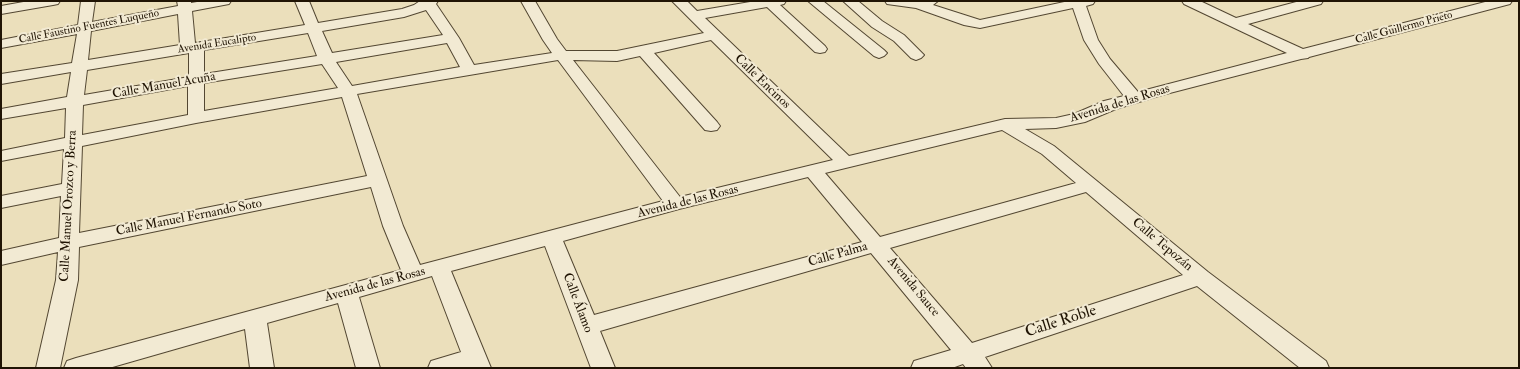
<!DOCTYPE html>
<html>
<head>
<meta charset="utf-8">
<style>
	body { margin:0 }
	#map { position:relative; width:1520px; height:369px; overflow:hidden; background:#ebdfbb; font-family:"IM FELL Double Pica",serif }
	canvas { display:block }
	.frame { position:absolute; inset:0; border:2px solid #201404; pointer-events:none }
</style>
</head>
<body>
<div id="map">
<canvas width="1520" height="369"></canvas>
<div class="frame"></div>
</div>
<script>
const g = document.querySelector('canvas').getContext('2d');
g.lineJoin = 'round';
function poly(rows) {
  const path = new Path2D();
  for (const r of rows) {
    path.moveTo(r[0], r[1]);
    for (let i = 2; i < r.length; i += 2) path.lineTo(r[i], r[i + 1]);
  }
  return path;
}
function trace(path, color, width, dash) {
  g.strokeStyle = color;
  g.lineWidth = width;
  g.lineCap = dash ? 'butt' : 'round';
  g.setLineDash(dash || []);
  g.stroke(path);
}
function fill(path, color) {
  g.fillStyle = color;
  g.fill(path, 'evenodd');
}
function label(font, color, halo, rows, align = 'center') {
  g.font = font + ' "IM FELL Double Pica",serif';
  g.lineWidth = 4;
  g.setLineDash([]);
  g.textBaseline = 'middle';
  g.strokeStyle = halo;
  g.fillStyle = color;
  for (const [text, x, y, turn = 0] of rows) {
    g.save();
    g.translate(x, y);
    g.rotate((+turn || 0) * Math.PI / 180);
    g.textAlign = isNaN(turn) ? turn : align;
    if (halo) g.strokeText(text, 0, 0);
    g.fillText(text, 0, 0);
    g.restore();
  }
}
const street = poly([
	[29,1,60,1,58,4,53,5,1,14,1,6,29,1],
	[81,1,95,1,92,22,178,6,177,1,191,1,191,3,203,1,231,1,229,4,192,11,195,43,305,25,295,1,309,1,318,23,402,9,414,5,420,1,438,1,436,4,459,38,474,65,552,53,543,40,521,1,535,1,557,39,566,51,617,51,704,33,672,1,687,1,697,11,756,1,786,1,784,4,780,5,825,46,827,49,825,52,820,53,815,52,767,7,705,18,849,156,1005,119,1056,118,1074,114,1104,101,1124,96,1099,64,1084,40,1073,8,980,28,964,25,916,8,887,4,885,1,938,1,933,5,980,20,1069,1,1095,1,1093,4,1086,6,1098,40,1110,59,1138,92,1287,53,1184,4,1182,1,1200,1,1236,18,1300,1,1323,1,1321,4,1248,24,1303,49,1489,1,1512,1,1510,4,1309,57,1308,58,1301,59,1162,95,1116,109,1085,122,1056,128,1025,129,1054,146,1208,272,1326,361,1329,368,1300,368,1197,286,985,357,992,368,966,368,963,364,952,368,911,368,914,361,951,350,871,253,600,331,615,368,591,368,545,246,451,271,491,368,428,368,431,361,461,352,432,276,359,297,380,368,356,368,338,303,267,323,274,368,250,368,245,329,109,368,64,368,67,361,76,358,401,270,383,226,371,187,79,247,78,280,60,368,36,368,56,280,58,252,1,265,1,251,59,238,61,196,1,208,1,196,62,184,64,149,1,161,1,151,65,138,66,108,1,119,1,109,67,97,71,72,1,84,1,74,72,63,77,34,1,48,1,40,78,25,81,1],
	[426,10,443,35,332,53,322,31,404,17,426,10],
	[178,14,180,45,88,60,91,31,178,14],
	[308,33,317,56,204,74,204,50,308,33],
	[711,40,833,160,680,197,573,60,617,61,640,56,705,130,711,131,717,130,720,126,717,122,654,53,711,40],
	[447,43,460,67,352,86,336,62,447,43],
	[189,53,189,77,84,95,87,70,189,53],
	[558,60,663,201,420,265,403,226,357,94,558,60],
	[322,64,338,88,204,111,204,83,322,64],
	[188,86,188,115,82,135,83,105,188,86],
	[342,97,367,176,79,233,82,146,196,123,342,97],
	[1002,130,1042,154,1076,183,880,237,825,173,1002,130],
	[808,177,862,242,594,315,563,241,679,209,808,177],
	[1086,192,1183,275,972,343,890,248,1086,192],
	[808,1,823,1,884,50,887,53,884,56,879,58,874,56,808,1],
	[843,1,858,1,882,21,904,35,924,55,921,58,916,60,911,58,894,41,872,27,843,1]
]);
const farStreetnames = [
	["Calle Faustino Fuentes Luqueño",89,27,-11],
	["Calle Guillermo Prieto",1404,28,-15],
	["Avenida Eucalipto",217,44,-9]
];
const streetNames = [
	["Calle Encinos",762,82,44],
	["Calle Manuel Acuña",164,86,-10],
	["Avenida de las Rosas",1120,104,-17],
	["Avenida de las Rosas",688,202,-14],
	["Calle Manuel Orozco y Berra",69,206,-87],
	["Calle Manuel Fernando Soto",189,218,-11],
	["Calle Tepozán",1162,245,40],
	["Calle Palma",838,255,-16],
	["Avenida de las Rosas",375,285,-15],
	["Avenida Sauce",913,287,50],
	["Calle Álamo",577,303,69]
];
const nearStreetnames = [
	["Calle Roble",1061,322,-18]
];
trace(street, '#534732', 2);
fill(street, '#f2ead3');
label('11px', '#201404', '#f2ead3', farStreetnames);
label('13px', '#201404', '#f2ead3', streetNames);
label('16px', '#201404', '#f2ead3', nearStreetnames);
</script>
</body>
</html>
